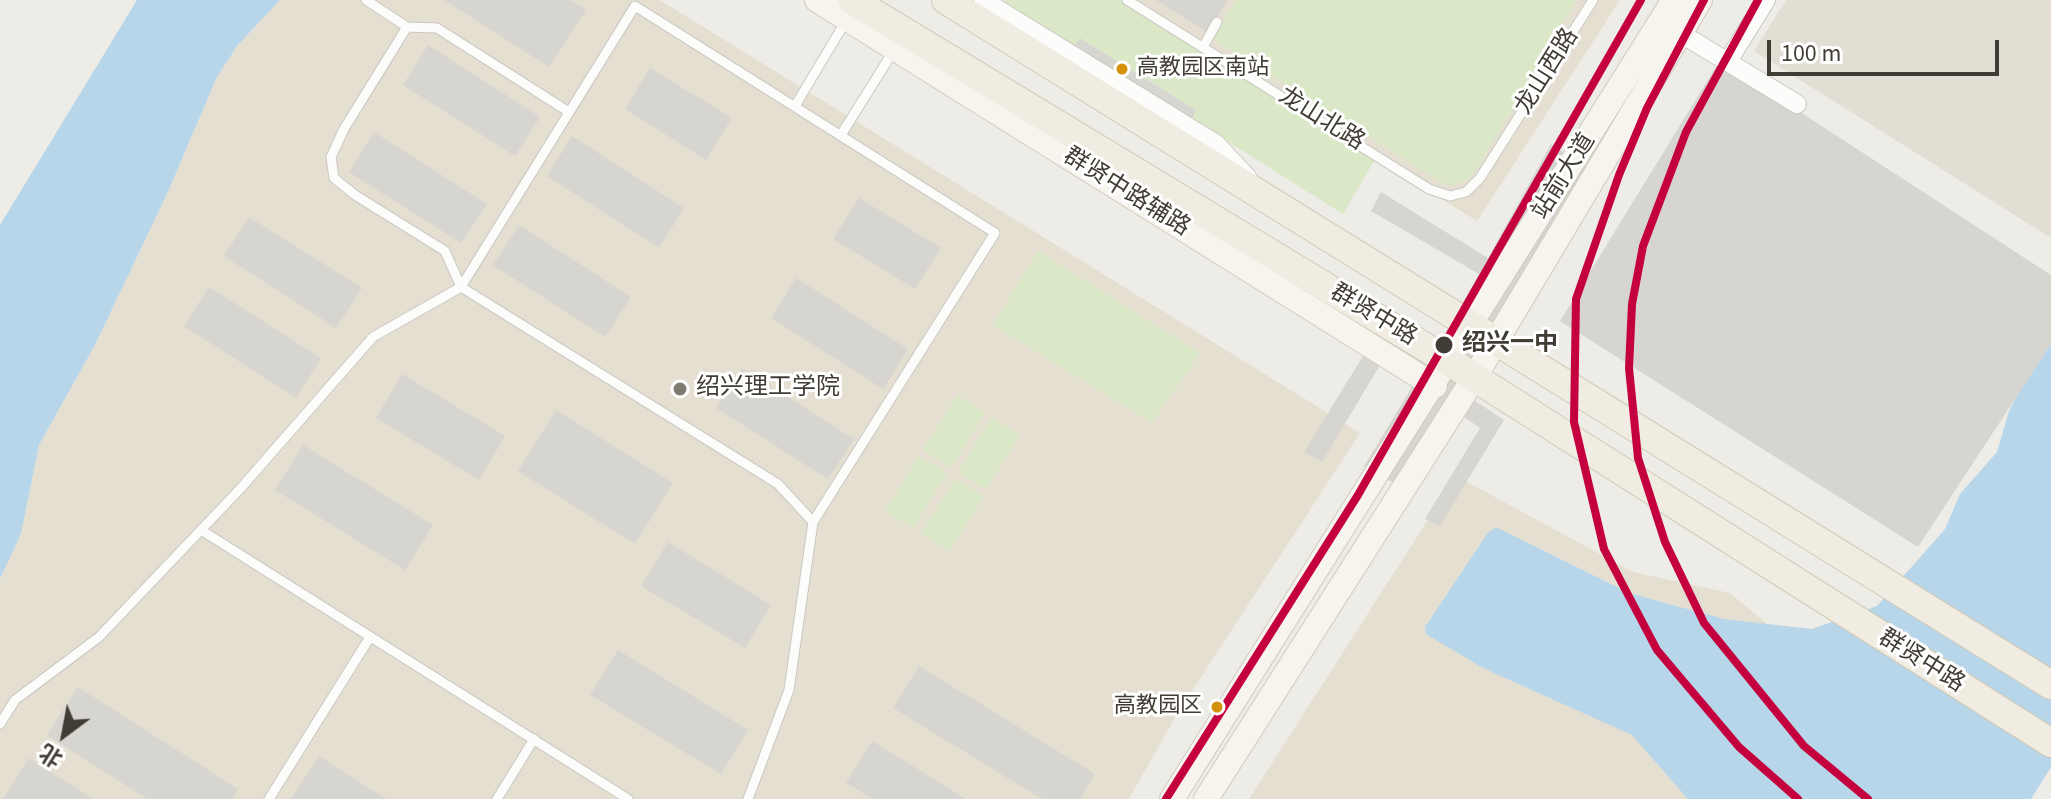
<!DOCTYPE html>
<html>
<head>
<meta charset="utf-8">
<style>
	body { margin:0 }
	#map { position:relative; width:2051px; height:799px; overflow:hidden; background:#eeece6; font-family:"Source Sans 3","Noto Sans SC",sans-serif }
	canvas { display:block }
	.north { position:absolute; left:24px; top:695px; width:80px; height:80px; -webkit-text-stroke:6px #fff; paint-order:stroke; rotate:212deg; font-size:22px; font-weight:700; line-height:32px; text-align:center; color:#423d34 }
	.north::after { content:''; display:block; margin:auto; width:28px; height:36px; background:#423d34; clip-path:polygon(50% 0,100% 100%,50% 72%,0 100%) }
	.scale { position:absolute; left:1767px; top:40px; width:232px; height:36px; box-sizing:border-box; border:4px solid #423d34; border-top:0; padding-left:10px; font-size:24px; line-height:28px; white-space:nowrap; color:#423d34; -webkit-text-stroke:6px #fff; paint-order:stroke }
</style>
</head>
<body>
<div id="map">
<canvas width="2051" height="799"></canvas>
<div class="north">北</div>
<div class="scale">100 m</div>
</div>
<script>
const g = document.querySelector('canvas').getContext('2d');
g.lineJoin = 'round';
function fill(path, color) {
  g.fillStyle = color;
  g.fill(path, 'evenodd');
}
function poly(rows) {
  const path = new Path2D();
  for (const r of rows) {
    path.moveTo(r[0], r[1]);
    for (let i = 2; i < r.length; i += 2) path.lineTo(r[i], r[i + 1]);
  }
  return path;
}
function trace(path, color, width, dash) {
  g.strokeStyle = color;
  g.lineWidth = width;
  g.lineCap = dash ? 'butt' : 'round';
  g.setLineDash(dash || []);
  g.stroke(path);
}
function label(font, color, halo, rows, align = 'center') {
  g.font = font + ' "Source Sans 3","Noto Sans SC",sans-serif';
  g.lineWidth = 6;
  g.setLineDash([]);
  g.textBaseline = 'middle';
  g.strokeStyle = halo;
  g.fillStyle = color;
  for (const [text, x, y, turn = 0] of rows) {
    g.save();
    g.translate(x, y);
    g.rotate((+turn || 0) * Math.PI / 180);
    g.textAlign = isNaN(turn) ? turn : align;
    if (halo) g.strokeText(text, 0, 0);
    g.fillText(text, 0, 0);
    g.restore();
  }
}
const residential = poly([
	[1786,0,2051,0,2051,238,1754,51]
]);
const education = poly([
	[280,0,660,0,1360,433,1177,714,1129,799,0,799,0,579,21,534,39,445,95,345,167,194,217,77,237,46],
	[1120,0,1620,0,1477,221],
	[1456,476,1633,572,1730,593,1978,799,1249,799]
]);
const green = poly([
	[1005,0,1122,0,1377,156,1343,214,1192,119,1196,110,1080,38,1074,46,1008,7],
	[1236,0,1577,0,1474,173,1465,181,1449,187,1213,39],
	[1038,251,1200,353,1152,423,993,325],
	[957,395,985,413,951,468,923,450],
	[992,417,1020,435,986,490,958,472],
	[919,456,947,473,913,528,885,511],
	[955,479,984,496,950,551,921,534]
]);
const water = poly([
	[137,0,280,0,237,46,217,77,167,194,95,345,39,445,21,534,0,579,0,225],
	[2051,343,2051,767,2031,799,1688,799,1632,735,1483,668,1426,634,1425,627,1487,534,1496,527,1629,593,1724,619,1812,629,1877,606,1945,529,1960,494,1997,452,2009,411,2033,362]
]);
const building = poly([
	[444,0,571,0,586,10,549,67],
	[1156,0,1228,0,1207,32],
	[1080,38,1196,110,1192,119,1074,46],
	[428,45,540,117,515,156,403,85],
	[1720,60,2051,275,2051,344,1918,547,1560,321],
	[650,68,732,118,706,160,625,109],
	[374,132,487,204,461,243,349,172],
	[572,136,684,208,659,248,547,176],
	[1551,144,1589,169,1460,391,1504,420,1440,526,1425,519,1480,428,1450,407,1404,489,1364,466,1415,382,1383,360,1322,462,1304,452,1376,335,1425,368,1479,274,1371,211,1381,192,1488,258],
	[859,198,941,248,915,289,833,239],
	[249,217,362,288,336,328,224,256],
	[519,225,631,297,605,337,493,265],
	[796,278,908,349,883,389,771,318],
	[209,287,321,358,296,398,184,326],
	[742,368,854,439,828,479,716,408],
	[402,374,505,436,479,480,376,418],
	[556,410,673,483,635,544,518,471],
	[303,445,433,525,405,570,275,490],
	[668,542,771,605,745,648,641,586],
	[618,650,748,730,721,774,590,695],
	[919,666,1095,774,1080,799,1042,799,893,708],
	[78,687,238,789,232,799,147,799,47,735],
	[872,741,966,799,873,799,846,783],
	[319,756,386,799,291,799],
	[29,758,93,799,3,799]
]);
const service = poly([
	[366,0,407,27],
	[1127,0,1429,189,1450,196,1466,192,1480,178,1593,0],
	[1203,47,1217,22],
	[795,106,847,19],
	[841,135,894,50],
	[461,287,635,6,995,233,813,522],
	[461,287,445,251,355,195,334,178,331,157,344,129,407,27,437,28,569,112],
	[201,530,628,799],
	[0,724,15,700,99,637,240,489,373,337,461,287,778,484,813,522,789,690,748,799],
	[269,799,370,637],
	[497,799,534,739]
]);
const minor = poly([
	[983,0,1216,144,1247,177],
	[1680,33,1797,104],
	[1728,61,1766,0]
]);
const secondary = poly([
	[817,0,1435,386],
	[1172,799,1674,0],
	[1206,799,1474,378,1700,0]
]);
const primary = poly([
	[852,0,1450,362,2051,743],
	[946,0,2051,685]
]);
const metro1 = poly([
	[1704,0,1647,108,1619,175,1576,299,1574,422,1604,549,1657,650,1739,747,1798,799],
	[1758,0,1686,132,1643,246,1632,304,1629,368,1638,458,1665,542,1704,623,1804,746,1868,799],
	[1166,799,1358,495,1641,0]
]);
const markers = [
	[1122,69,7,"#d3910a"],
	[1444,345,10,"#423d34"],
	[680,389,8,"#7e7a72"],
	[1217,707,7,"#d3910a"]
];
const busNames = [
	["高教园区南站",1137,69],
	["高教园区",1202,707,"right"]
];
const streetNames = [
	["龙山西路",1548,72,-58],
	["龙山北路",1321,120,32],
	["站前大道",1565,177,-58],
	["群贤中路辅路",1126,193,32],
	["群贤中路",1373,316,31],
	["群贤中路",1921,662,32]
];
const stopNames = [
	["绍兴一中",1462,345]
];
const poiNames = [
	["绍兴理工学院",696,389]
];
fill(residential, '#e2ded4');
fill(education, '#e5dfd2');
fill(green, '#dae8c7');
fill(water, '#b8d6ea');
fill(building, '#d7d5cf');
trace(service, '#cac8c3', 11);
trace(minor, '#cac8c3', 20);
trace(secondary, '#cecabf', 26);
trace(primary, '#cfc8b4', 30);
trace(service, '#fcfcfb', 9);
trace(minor, '#fcfcfb', 18);
trace(secondary, '#f6f4ed', 24);
trace(primary, '#f0ece2', 28);
trace(metro1, '#c5003e', 8);
for (const [x, y, r, color] of markers) {
  const dot = new Path2D();
  dot.arc(x, y, r, 0, 2 * Math.PI);
  g.fillStyle = color;
  g.fill(dot);
  trace(dot, '#fff', 3);
}
label('22px', '#423d34', '#fff', busNames, 'left');
label('24px', '#423d34', '#fff', streetNames);
label('bold 24px', '#423d34', '#fff', stopNames, 'left');
label('24px', '#423d34', '#fff', poiNames, 'left');
</script>
</body>
</html>
